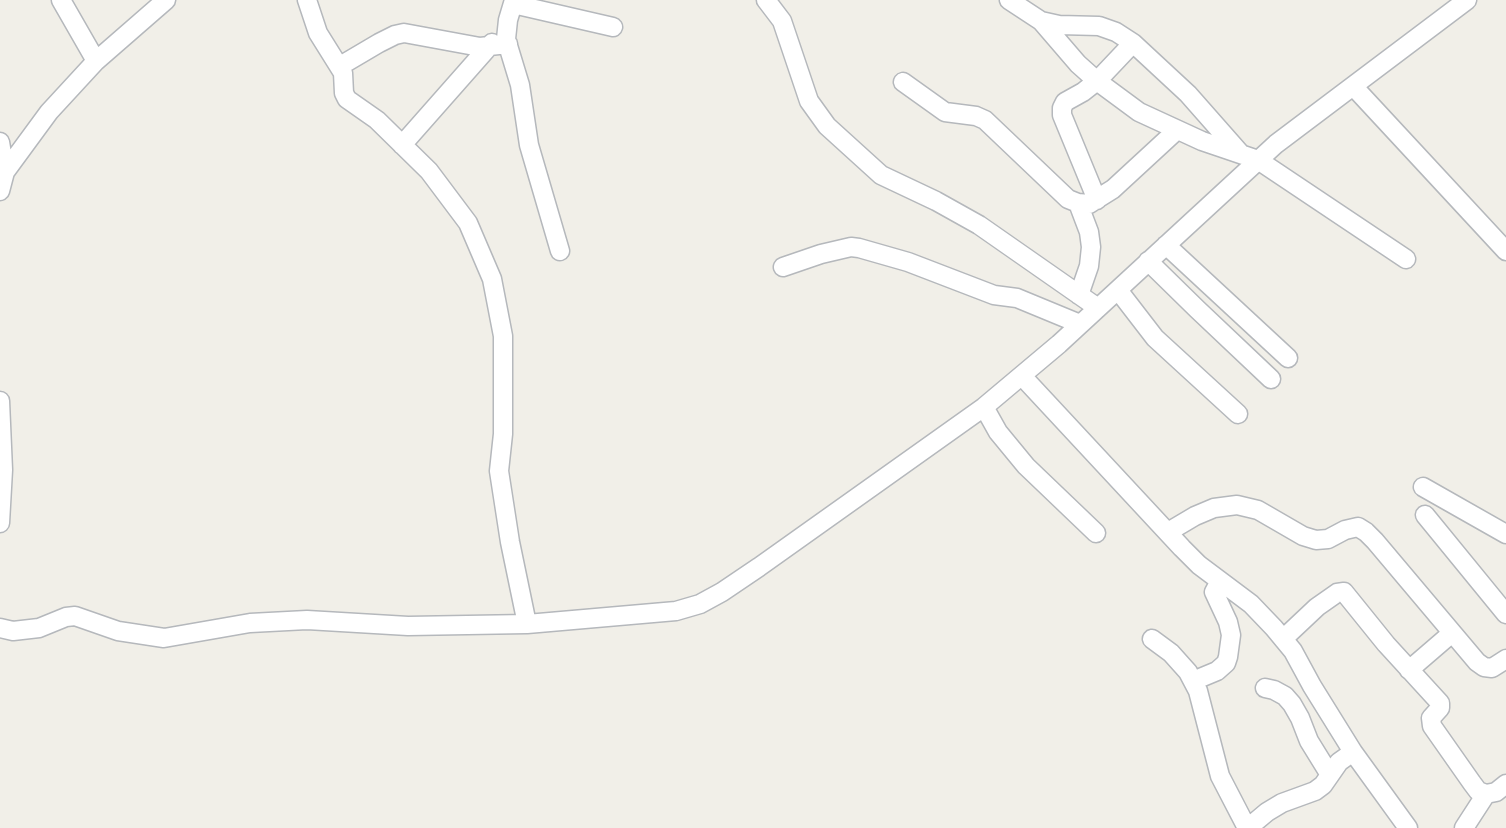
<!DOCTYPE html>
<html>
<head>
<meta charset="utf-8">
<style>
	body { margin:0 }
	canvas { display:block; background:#f1efe8 }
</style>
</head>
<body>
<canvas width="1506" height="828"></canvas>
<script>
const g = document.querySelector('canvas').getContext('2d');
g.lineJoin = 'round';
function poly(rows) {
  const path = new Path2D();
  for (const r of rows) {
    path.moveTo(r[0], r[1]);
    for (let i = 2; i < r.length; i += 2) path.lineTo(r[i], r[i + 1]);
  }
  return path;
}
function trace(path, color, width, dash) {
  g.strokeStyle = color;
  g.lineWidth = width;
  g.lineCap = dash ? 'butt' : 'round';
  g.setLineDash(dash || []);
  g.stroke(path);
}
const minor = poly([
	[61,0,96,61],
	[307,0,318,33,343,73,344,93,347,99,377,120,429,171,468,223,492,279,503,336,503,434,499,471,510,542,527,624],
	[514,0,508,20,506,39,520,85,529,145,560,251],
	[766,0,782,21,809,101,827,126,881,175,936,201,979,225,1098,308],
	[1009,0,1041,21,1059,25,1099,26,1116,32,1133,43,1188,94,1240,153],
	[513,4,613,27],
	[1041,21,1078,64,1097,81,1139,112,1202,141,1258,160,1406,259],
	[340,66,379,43,395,35,404,33,480,47,508,44],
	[903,82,945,112,976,116,985,120,1068,199,1078,203,1089,204,1113,189,1177,130],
	[1353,86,1506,251],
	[0,142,5,172],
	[402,145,492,43],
	[0,191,5,172,49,112,96,61,166,0],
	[1097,200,1062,115,1062,108,1065,102,1083,92,1097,81,1133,43],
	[1078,203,1089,232,1091,247,1089,266,1079,295],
	[1166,245,1288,358],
	[1148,261,1197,309,1271,379],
	[783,267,821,254,851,247,859,248,908,262,994,295,1017,298,1080,324],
	[1118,290,1155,338,1238,414],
	[1022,376,1182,548,1199,565,1251,604,1274,628,1293,651,1312,686,1353,752,1408,828],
	[0,401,3,470,0,523],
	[984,407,998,432,1026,466,1096,533],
	[1423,487,1506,534],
	[1425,515,1506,614],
	[1168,532,1195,516,1214,508,1237,505,1258,510,1303,536,1316,540,1328,539,1345,530,1358,527,1366,532,1375,541,1477,662,1484,667,1492,668,1506,659],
	[0,628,13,631,39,628,66,617,75,616,118,631,164,638,250,623,307,620,408,626,527,624,676,611,700,604,722,592,759,567,984,407,1059,344,1276,144,1467,0],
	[1152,639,1171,653,1188,672,1198,691,1220,776,1247,828],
	[1283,639,1317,607,1337,593,1344,592,1386,644,1440,703,1440,708,1431,718,1432,726,1472,783,1478,791,1486,794,1496,792,1506,784],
	[1409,670,1452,633],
	[1193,681,1217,671,1226,663,1228,657,1231,635,1228,622,1214,592,1220,581],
	[1265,688,1274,690,1285,696,1292,704,1300,718,1309,741,1330,775],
	[1248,828,1267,812,1282,803,1315,791,1323,785,1339,762,1353,752],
	[1464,828,1486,794]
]);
trace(minor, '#b5b8bc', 21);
trace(minor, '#fff', 18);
</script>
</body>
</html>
